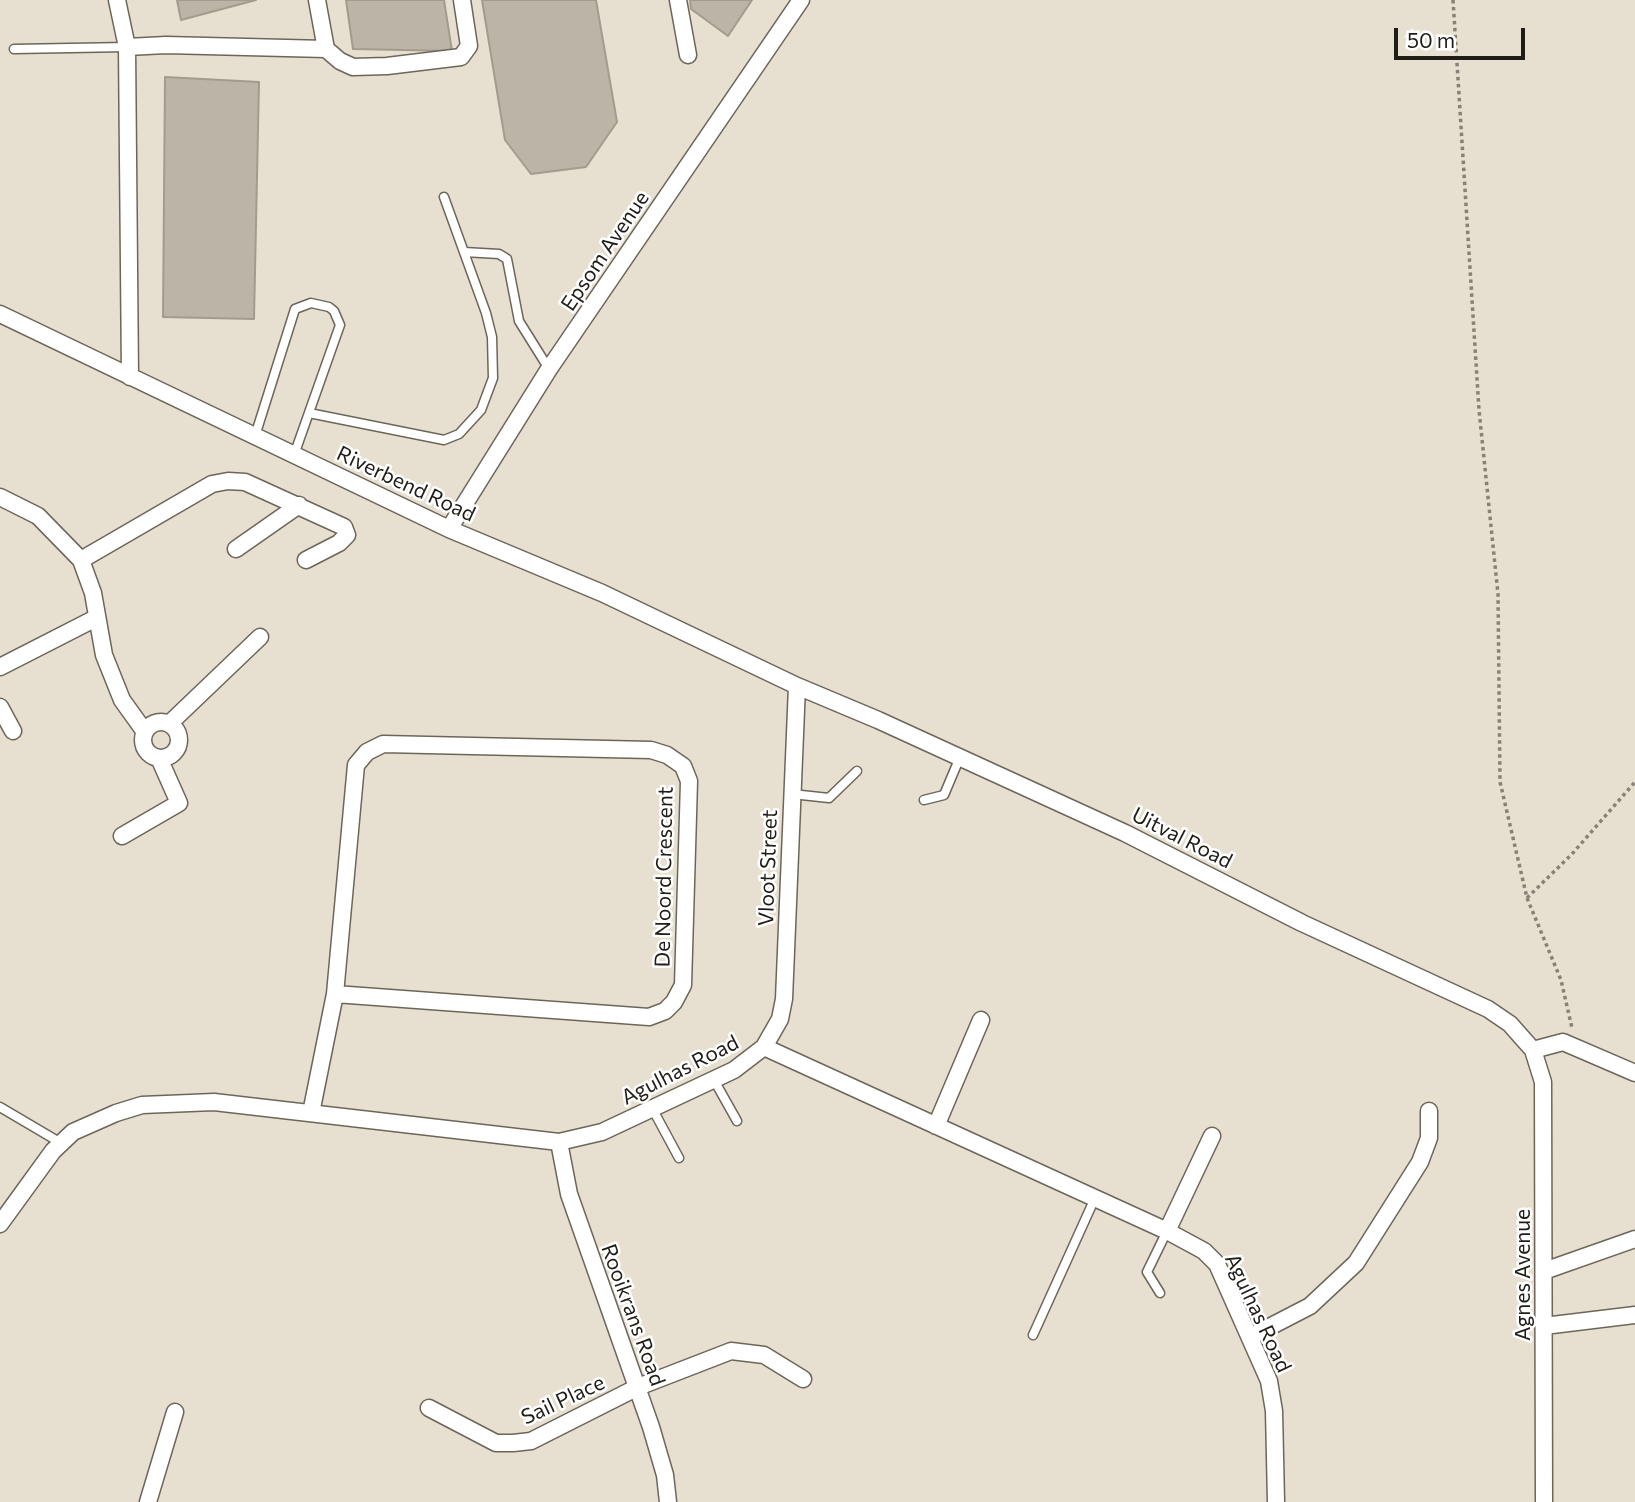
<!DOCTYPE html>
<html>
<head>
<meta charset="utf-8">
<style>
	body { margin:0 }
	#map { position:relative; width:1635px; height:1502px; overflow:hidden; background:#e7e0d1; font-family:Commissioner,sans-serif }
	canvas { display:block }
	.scale { position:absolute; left:1394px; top:28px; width:131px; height:32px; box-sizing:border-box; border:4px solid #201d18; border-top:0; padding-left:9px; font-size:21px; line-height:24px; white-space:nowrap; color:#201d18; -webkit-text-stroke:5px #fff; paint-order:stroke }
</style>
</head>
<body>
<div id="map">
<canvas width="1635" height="1502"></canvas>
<div class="scale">50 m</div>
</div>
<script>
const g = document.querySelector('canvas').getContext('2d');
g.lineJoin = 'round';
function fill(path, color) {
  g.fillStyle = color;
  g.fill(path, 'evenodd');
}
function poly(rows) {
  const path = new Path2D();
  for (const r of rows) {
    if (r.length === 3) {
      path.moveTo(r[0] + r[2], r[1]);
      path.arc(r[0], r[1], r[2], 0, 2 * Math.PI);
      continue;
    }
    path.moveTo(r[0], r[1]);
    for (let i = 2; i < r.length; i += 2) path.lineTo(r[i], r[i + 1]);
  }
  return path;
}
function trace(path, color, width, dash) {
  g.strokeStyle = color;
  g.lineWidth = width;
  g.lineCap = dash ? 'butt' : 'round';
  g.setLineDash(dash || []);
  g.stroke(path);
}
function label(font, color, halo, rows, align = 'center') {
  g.font = font + ' Commissioner,sans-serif';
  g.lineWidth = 5;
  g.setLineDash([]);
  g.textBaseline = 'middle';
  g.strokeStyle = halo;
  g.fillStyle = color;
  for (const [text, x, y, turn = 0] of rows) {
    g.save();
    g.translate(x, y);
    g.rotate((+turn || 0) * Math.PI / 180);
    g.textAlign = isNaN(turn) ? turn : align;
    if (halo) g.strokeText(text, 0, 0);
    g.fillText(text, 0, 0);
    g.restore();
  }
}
const building = poly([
	[177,0,256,0,181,20,177,0],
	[346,0,444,0,452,51,353,49,346,0],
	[482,0,596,0,617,122,586,167,531,174,505,140,482,0],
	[690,0,752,0,728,36,691,9,690,0],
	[165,77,259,82,254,319,163,317,165,77]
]);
const path = poly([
	[1453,0,1479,410,1498,594,1500,782,1527,898,1561,980,1572,1028],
	[1527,898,1572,854,1635,782]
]);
const lane = poly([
	[14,49,127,47],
	[464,252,499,254,507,259,519,321,549,369],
	[309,413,444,440,459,434,481,410,493,378,492,337,486,313,444,197],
	[255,436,295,309,311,303,329,307,334,311,340,325,294,455],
	[792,794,829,798,857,771],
	[924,800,944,795,960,757],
	[714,1080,737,1121],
	[0,1107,61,1143],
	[652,1108,679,1158],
	[1160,1293,1147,1272,1167,1231],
	[1033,1335,1095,1198]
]);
const street = poly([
	[117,0,127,47,130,377],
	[317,0,326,49,340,61,353,67,387,66,461,57,469,46,462,0],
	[678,0,688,55],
	[127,47,166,45,326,49],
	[0,314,449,529,602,593,797,686,878,720,1125,833,1302,923,1488,1009,1510,1024,1533,1050,1543,1082,1544,1502],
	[0,497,38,516,81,560,93,593,104,655,122,700,145,732],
	[449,529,549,369,801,0],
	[236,549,299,505],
	[81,560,212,484,228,481,245,482,344,527,347,535,339,543,306,560],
	[0,667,96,618],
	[0,707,13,731],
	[161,740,18],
	[169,724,260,637],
	[122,836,179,803,159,758],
	[764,1047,1167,1231,1204,1251,1217,1264,1269,1381,1274,1411,1276,1502],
	[1533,1050,1563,1042,1635,1073],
	[311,1113,335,994,356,765,367,752,383,744,651,750,667,755,683,766,689,781,683,985,674,1002,665,1011,649,1017,335,994],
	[936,1126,981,1020],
	[559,1142,569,1194,651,1427,665,1475,668,1502],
	[0,1224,53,1151,73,1132,116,1113,142,1105,214,1102,559,1142,602,1132,734,1070,764,1047,780,1019,784,999,797,686],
	[1167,1231,1212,1136],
	[1544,1271,1635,1239],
	[1544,1326,1635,1315],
	[1250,1337,1310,1306,1356,1263,1420,1162,1429,1138,1429,1111],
	[429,1408,496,1443,513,1443,531,1441,638,1387,731,1351,764,1355,803,1379],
	[148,1502,175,1412]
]);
const streetNames = [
	["Epsom Avenue",605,251,-56],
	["Riverbend Road",406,484,25],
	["Uitval Road",1182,838,27],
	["Vloot Street",768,868,-88],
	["De Noord Crescent",664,877,-89],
	["Agulhas Road",680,1070,-27],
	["Agnes Avenue",1523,1275,-90],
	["Agulhas Road",1258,1313,65],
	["Rooikrans Road",633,1315,70],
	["Sail Place",563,1400,-25]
];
fill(building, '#bbb5a7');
trace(building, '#a29b8e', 2);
trace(lane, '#6c6659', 11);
trace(street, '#6c6659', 19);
trace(path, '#878278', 3.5, [3.5, 3.5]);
trace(lane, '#fff', 8);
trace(street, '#fff', 16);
label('21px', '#201d18', '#fff', streetNames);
</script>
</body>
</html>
